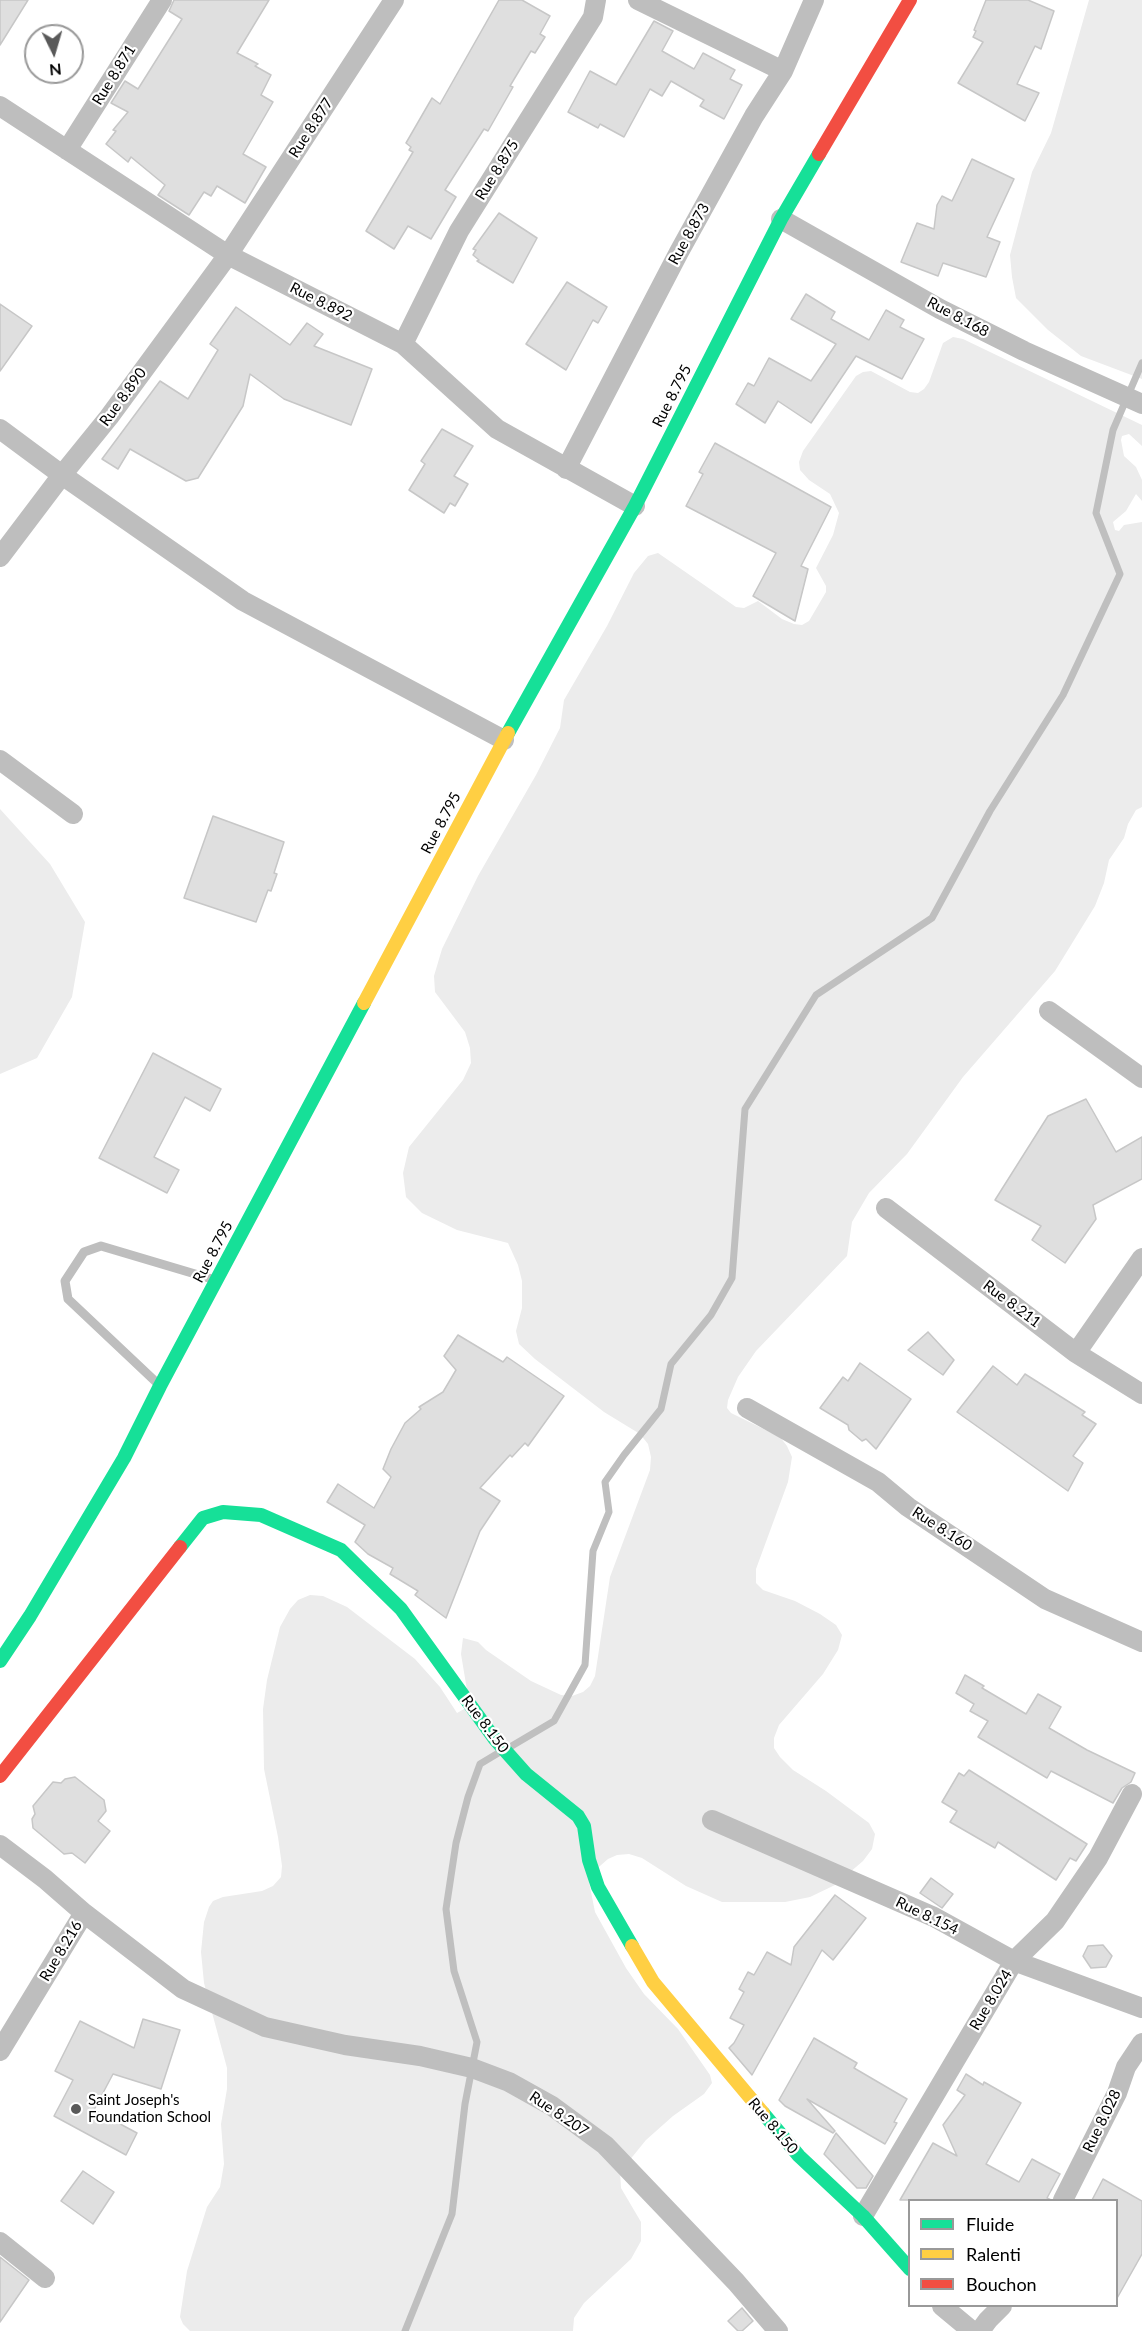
<!DOCTYPE html>
<html>
<head>
<meta charset="utf-8">
<style>
	body { margin:0 }
	#map { position:relative; width:1142px; height:2331px; overflow:hidden; background:#fff; font-family:Lato,sans-serif }
	canvas { display:block }
	.legend { position:absolute; left:908px; top:2199px; width:210px; height:108px; box-sizing:border-box; background:#fff; border:2px solid #999; margin:0; padding:8px 10px; list-style:none; font-size:18px; color:#000 }
	.legend li { display:flex; align-items:center; gap:12px; height:30px }
	.legend b { width:30px; border:2px solid #999 }
	.north { position:absolute; left:24px; top:24px; width:60px; height:60px; box-sizing:border-box; background:#fff; border:2px solid #999; border-radius:50%; rotate:175deg; font-size:16px; font-weight:700; line-height:24px; text-align:center; color:#000 }
	.north::after { content:''; display:block; margin:auto; width:21px; height:27px; background:#595959; clip-path:polygon(50% 0,100% 100%,50% 72%,0 100%) }
</style>
</head>
<body>
<div id="map">
<canvas width="1142" height="2331"></canvas>
<ul class="legend">
<li><b style="height:8px;background:#16e098"></b>Fluide</li>
<li><b style="height:8px;background:#ffcf43"></b>Ralenti</li>
<li><b style="height:8px;background:#f24e42"></b>Bouchon</li>
</ul>
<div class="north">N</div>
</div>
<script>
const g = document.querySelector('canvas').getContext('2d');
g.lineJoin = 'round';
function fill(path, color) {
  g.fillStyle = color;
  g.fill(path, 'evenodd');
}
function poly(rows) {
  const path = new Path2D();
  for (const r of rows) {
    path.moveTo(r[0], r[1]);
    for (let i = 2; i < r.length; i += 2) path.lineTo(r[i], r[i + 1]);
  }
  return path;
}
function trace(path, color, width, dash) {
  g.strokeStyle = color;
  g.lineWidth = width;
  g.lineCap = dash ? 'butt' : 'round';
  g.setLineDash(dash || []);
  g.stroke(path);
}
function label(font, color, halo, rows, align = 'center') {
  g.font = font + ' Lato,sans-serif';
  g.lineWidth = 4.5;
  g.setLineDash([]);
  g.textBaseline = 'middle';
  g.strokeStyle = halo;
  g.fillStyle = color;
  for (const [text, x, y, turn = 0] of rows) {
    g.save();
    g.translate(x, y);
    g.rotate((+turn || 0) * Math.PI / 180);
    g.textAlign = isNaN(turn) ? turn : align;
    if (halo) g.strokeText(text, 0, 0);
    g.fillText(text, 0, 0);
    g.restore();
  }
}
const green = poly([
	[1089,0,1142,0,1142,379,1081,356,1048,330,1016,298,1012,277,1010,255,1032,172,1051,133],
	[953,337,963,339,1142,425,1142,446,1129,434,1122,436,1121,440,1124,456,1136,467,1142,480,1142,501,1136,494,1126,511,1113,522,1115,530,1119,531,1124,525,1142,522,1142,807,1136,810,1128,824,1124,838,1109,860,1104,883,1095,906,1055,971,963,1077,907,1154,869,1193,852,1222,847,1256,756,1351,738,1377,728,1400,727,1408,731,1413,780,1437,787,1446,792,1457,788,1482,756,1569,756,1583,763,1590,795,1601,820,1614,836,1625,842,1635,838,1650,823,1674,779,1725,774,1738,774,1748,780,1757,793,1770,826,1791,869,1823,875,1834,872,1849,863,1861,835,1885,810,1897,785,1902,722,1902,686,1886,642,1858,629,1854,617,1855,608,1859,593,1872,589,1882,595,1912,626,1968,644,1994,678,2029,710,2075,712,2083,704,2094,673,2116,646,2140,620,2172,621,2188,641,2222,641,2241,631,2259,584,2303,574,2318,573,2331,190,2331,183,2324,180,2317,187,2271,207,2207,220,2187,224,2164,221,2124,227,2089,227,2068,204,1983,201,1952,204,1922,209,1907,213,1901,223,1897,262,1891,273,1886,281,1877,282,1866,278,1837,264,1769,263,1709,267,1680,280,1627,290,1609,298,1600,310,1595,323,1596,347,1607,415,1659,440,1687,457,1713,466,1708,468,1696,461,1654,463,1638,478,1642,486,1650,531,1681,561,1695,572,1696,583,1692,590,1686,595,1676,610,1577,650,1470,651,1457,648,1444,640,1434,604,1412,535,1359,519,1344,516,1331,522,1308,522,1281,518,1265,508,1243,457,1230,422,1213,406,1197,403,1173,409,1147,463,1080,471,1063,470,1048,465,1032,435,992,434,976,442,949,478,876,536,775,560,728,564,700,607,626,634,573,648,556,658,553,736,607,744,608,758,601,782,619,794,624,802,625,809,621,826,592,826,586,816,568,833,535,839,513,830,494,809,480,800,470,799,462,803,451,856,376,863,372,871,371,910,392,918,393,924,389,929,382,943,343],
	[0,809,50,864,85,922,72,997,37,1058,0,1074]
]);
const stream = poly([
	[510,1747,554,1721,585,1665,593,1551,609,1512,605,1482,624,1455,661,1409,671,1364,711,1315,732,1278,745,1109,816,995,932,918,990,811,1063,695,1120,574,1096,513,1113,430,1142,363],
	[405,2331,452,2214,465,2104,477,2042,454,1971,446,1909,456,1843,468,1797,480,1764,500,1752]
]);
const building = poly([
	[0,0,28,0,0,45,0,0],
	[174,0,269,0,237,53,258,64,255,66,271,75,261,95,273,102,243,154,266,167,245,203,217,186,211,196,204,192,189,215,158,195,165,185,131,157,128,162,106,144,116,131,113,130,128,112,111,103,125,81,138,89,182,19,169,11,174,0],
	[499,0,522,0,550,16,540,34,545,37,535,53,531,51,510,86,513,87,488,131,484,129,445,190,456,197,431,239,408,226,394,249,366,231,413,152,409,150,411,147,406,143,432,98,440,104,499,0],
	[986,0,1028,0,1054,11,1041,49,1035,46,1017,84,1039,93,1025,121,958,83,983,42,973,37,976,31,974,30,986,0],
	[654,21,673,31,662,51,694,69,703,53,735,70,730,79,742,85,724,119,700,106,704,100,671,81,662,96,650,89,624,137,600,124,598,128,568,112,590,71,616,85,654,21],
	[972,159,1014,179,987,237,1000,242,986,277,943,263,938,276,901,262,917,223,934,229,937,205,942,196,952,201,972,159],
	[499,213,537,238,513,283,477,261,479,260,473,255,476,250,473,249,499,213],
	[567,282,607,307,598,323,593,320,566,370,526,344,567,282],
	[806,294,835,312,831,319,869,340,886,310,904,320,900,327,924,339,902,379,856,356,811,423,778,401,765,423,736,404,748,383,754,386,769,358,811,381,836,344,791,319,806,294],
	[0,304,32,326,0,371,0,304],
	[236,307,290,345,307,323,323,334,314,346,372,369,351,425,284,399,250,374,243,406,198,478,186,481,130,449,118,469,102,459,160,381,188,399,218,350,210,344,236,307],
	[442,429,473,446,454,476,468,484,455,506,450,503,444,513,409,490,425,464,421,461,442,429],
	[715,443,831,507,801,566,808,569,795,621,753,596,776,553,686,506,703,474,699,472,715,443],
	[213,816,284,842,274,873,277,874,271,891,268,890,256,922,184,898,213,816],
	[153,1053,221,1089,210,1111,185,1097,154,1157,179,1170,167,1193,99,1158,153,1053],
	[1086,1099,1116,1152,1142,1137,1142,1179,1093,1205,1096,1219,1065,1263,1032,1240,1041,1226,995,1200,1048,1116,1086,1099],
	[928,1332,954,1360,943,1375,908,1350,928,1332],
	[458,1335,503,1362,507,1357,564,1396,528,1446,525,1443,512,1457,510,1455,480,1488,500,1501,480,1531,446,1618,415,1595,418,1591,390,1574,393,1568,368,1554,355,1542,365,1525,327,1502,338,1484,374,1508,391,1477,383,1469,391,1449,405,1423,421,1409,419,1407,443,1392,456,1370,444,1356,458,1335],
	[860,1363,911,1399,876,1449,866,1439,862,1441,849,1430,848,1425,820,1408,843,1377,848,1381,860,1363],
	[993,1366,1017,1385,1025,1374,1085,1412,1082,1415,1096,1424,1073,1456,1083,1463,1068,1491,957,1412,993,1366],
	[965,1675,984,1686,982,1688,1026,1714,1038,1694,1061,1707,1049,1728,1087,1750,1135,1773,1131,1782,1122,1788,1113,1803,1051,1771,1047,1778,978,1737,988,1721,970,1711,974,1704,956,1693,965,1675],
	[969,1770,1087,1844,1076,1861,1070,1858,1056,1880,998,1842,995,1848,950,1822,957,1811,942,1802,959,1773,964,1776,969,1770],
	[75,1777,104,1800,106,1811,98,1821,110,1831,85,1863,72,1853,64,1854,33,1828,32,1819,35,1814,33,1806,53,1782,61,1783,65,1779,75,1777],
	[931,1878,953,1894,942,1908,920,1893,931,1878],
	[835,1895,866,1918,833,1960,822,1950,752,2075,729,2048,734,2043,744,2025,730,2018,744,1992,739,1989,748,1972,754,1975,767,1952,791,1965,794,1947,835,1895],
	[1103,1945,1112,1956,1106,1967,1091,1968,1083,1956,1088,1946,1103,1945],
	[143,2019,180,2030,161,2089,113,2074,94,2110,137,2133,126,2155,54,2116,73,2080,55,2071,80,2021,134,2048,143,2019],
	[814,2038,857,2063,854,2068,907,2099,894,2122,897,2123,885,2144,807,2099,835,2131,833,2133,785,2106,779,2100,814,2038],
	[966,2074,983,2085,984,2082,1021,2103,986,2164,1019,2182,1032,2159,1060,2174,1047,2198,1051,2200,900,2200,933,2143,957,2156,943,2125,965,2095,957,2090,966,2074],
	[836,2133,873,2176,866,2188,857,2188,824,2154,836,2133],
	[83,2171,114,2192,93,2224,61,2201,83,2171],
	[1103,2179,1142,2201,1142,2254,1116,2300,1116,2200,1092,2200,1103,2179],
	[0,2257,29,2280,0,2322,0,2257],
	[742,2308,753,2321,742,2331,738,2331,728,2321,742,2308]
]);
const lane = poly([
	[156,1382,68,1299,65,1281,84,1252,101,1246,212,1279]
]);
const street = poly([
	[638,0,783,71],
	[0,106,228,255,403,344,497,429,635,506],
	[67,150,162,0],
	[781,219,940,309,1024,351,1142,404],
	[403,344,459,231,593,17,596,0],
	[0,429,62,475,109,417,228,255,394,0],
	[566,469,679,252,754,116,783,71,814,0],
	[0,557,62,475,243,601,504,740],
	[0,760,73,814],
	[1049,1011,1142,1078],
	[886,1208,1076,1353,1142,1394],
	[1076,1353,1142,1258],
	[747,1408,878,1482,908,1507,1045,1599,1142,1642],
	[712,1820,934,1917,1014,1961,1142,2008],
	[0,1845,45,1879,84,1913,0,2051],
	[84,1913,183,1989,265,2027,345,2045,420,2056,472,2068,509,2082,552,2106,605,2145,736,2282,778,2331],
	[1063,2200,1117,2093,1126,2067,1142,2043],
	[863,2216,1014,1961,1055,1921,1098,1858,1132,1794],
	[0,2242,45,2278],
	[942,2306,972,2331],
	[980,2331,988,2320,1002,2306]
]);
const fast = poly([
	[508,733,635,506,781,219,819,154],
	[180,1547,203,1518,223,1512,261,1515,341,1550,401,1609,494,1738,526,1774,578,1816,584,1826,589,1860,598,1887,632,1946],
	[0,1661,30,1616,124,1458,160,1386,364,1003],
	[763,2113,799,2156,863,2216,910,2269]
]);
const slow = poly([
	[364,1003,508,733],
	[632,1946,653,1982,763,2113]
]);
const jam = poly([
	[819,154,910,0],
	[0,1776,180,1547]
]);
const markers = [
	[76,2109,6,"#595959"]
];
const streetNames = [
	["Rue 8.871",114,75,-58],
	["Rue 8.877",311,128,-57],
	["Rue 8.875",497,170,-58],
	["Rue 8.873",689,234,-61],
	["Rue 8.892",321,302,27],
	["Rue 8.168",958,317,28],
	["Rue 8.795",672,396,-63],
	["Rue 8.890",123,397,-54],
	["Rue 8.795",441,823,-62],
	["Rue 8.795",213,1252,-62],
	["Rue 8.211",1012,1304,37],
	["Rue 8.160",942,1529,33],
	["Rue 8.150",485,1724,53],
	["Rue 8.154",927,1916,26],
	["Rue 8.216",61,1951,-59],
	["Rue 8.024",991,2000,-59],
	["Rue 8.207",559,2114,34],
	["Rue 8.028",1102,2121,-64],
	["Rue 8.150",773,2126,50]
];
const poiNames = [
	["Saint Joseph's",88,2100],
	["Foundation School",88,2117]
];
fill(green, '#ececec');
trace(stream, '#bfbfbf', 7);
fill(building, '#dfdfdf');
trace(building, '#c7c7c7', 1.5);
trace(lane, '#bebebe', 9);
trace(street, '#bebebe', 20);
trace(fast, '#16e098', 14);
trace(slow, '#ffcf43', 14);
trace(jam, '#f24e42', 14);
for (const [x, y, r, color] of markers) {
  const dot = new Path2D();
  dot.arc(x, y, r, 0, 2 * Math.PI);
  g.fillStyle = color;
  g.fill(dot);
  trace(dot, '#fff', 2);
}
label('15px', '#000', '#fff', streetNames);
label('15px', '#000', '#fff', poiNames, 'left');
</script>
</body>
</html>
